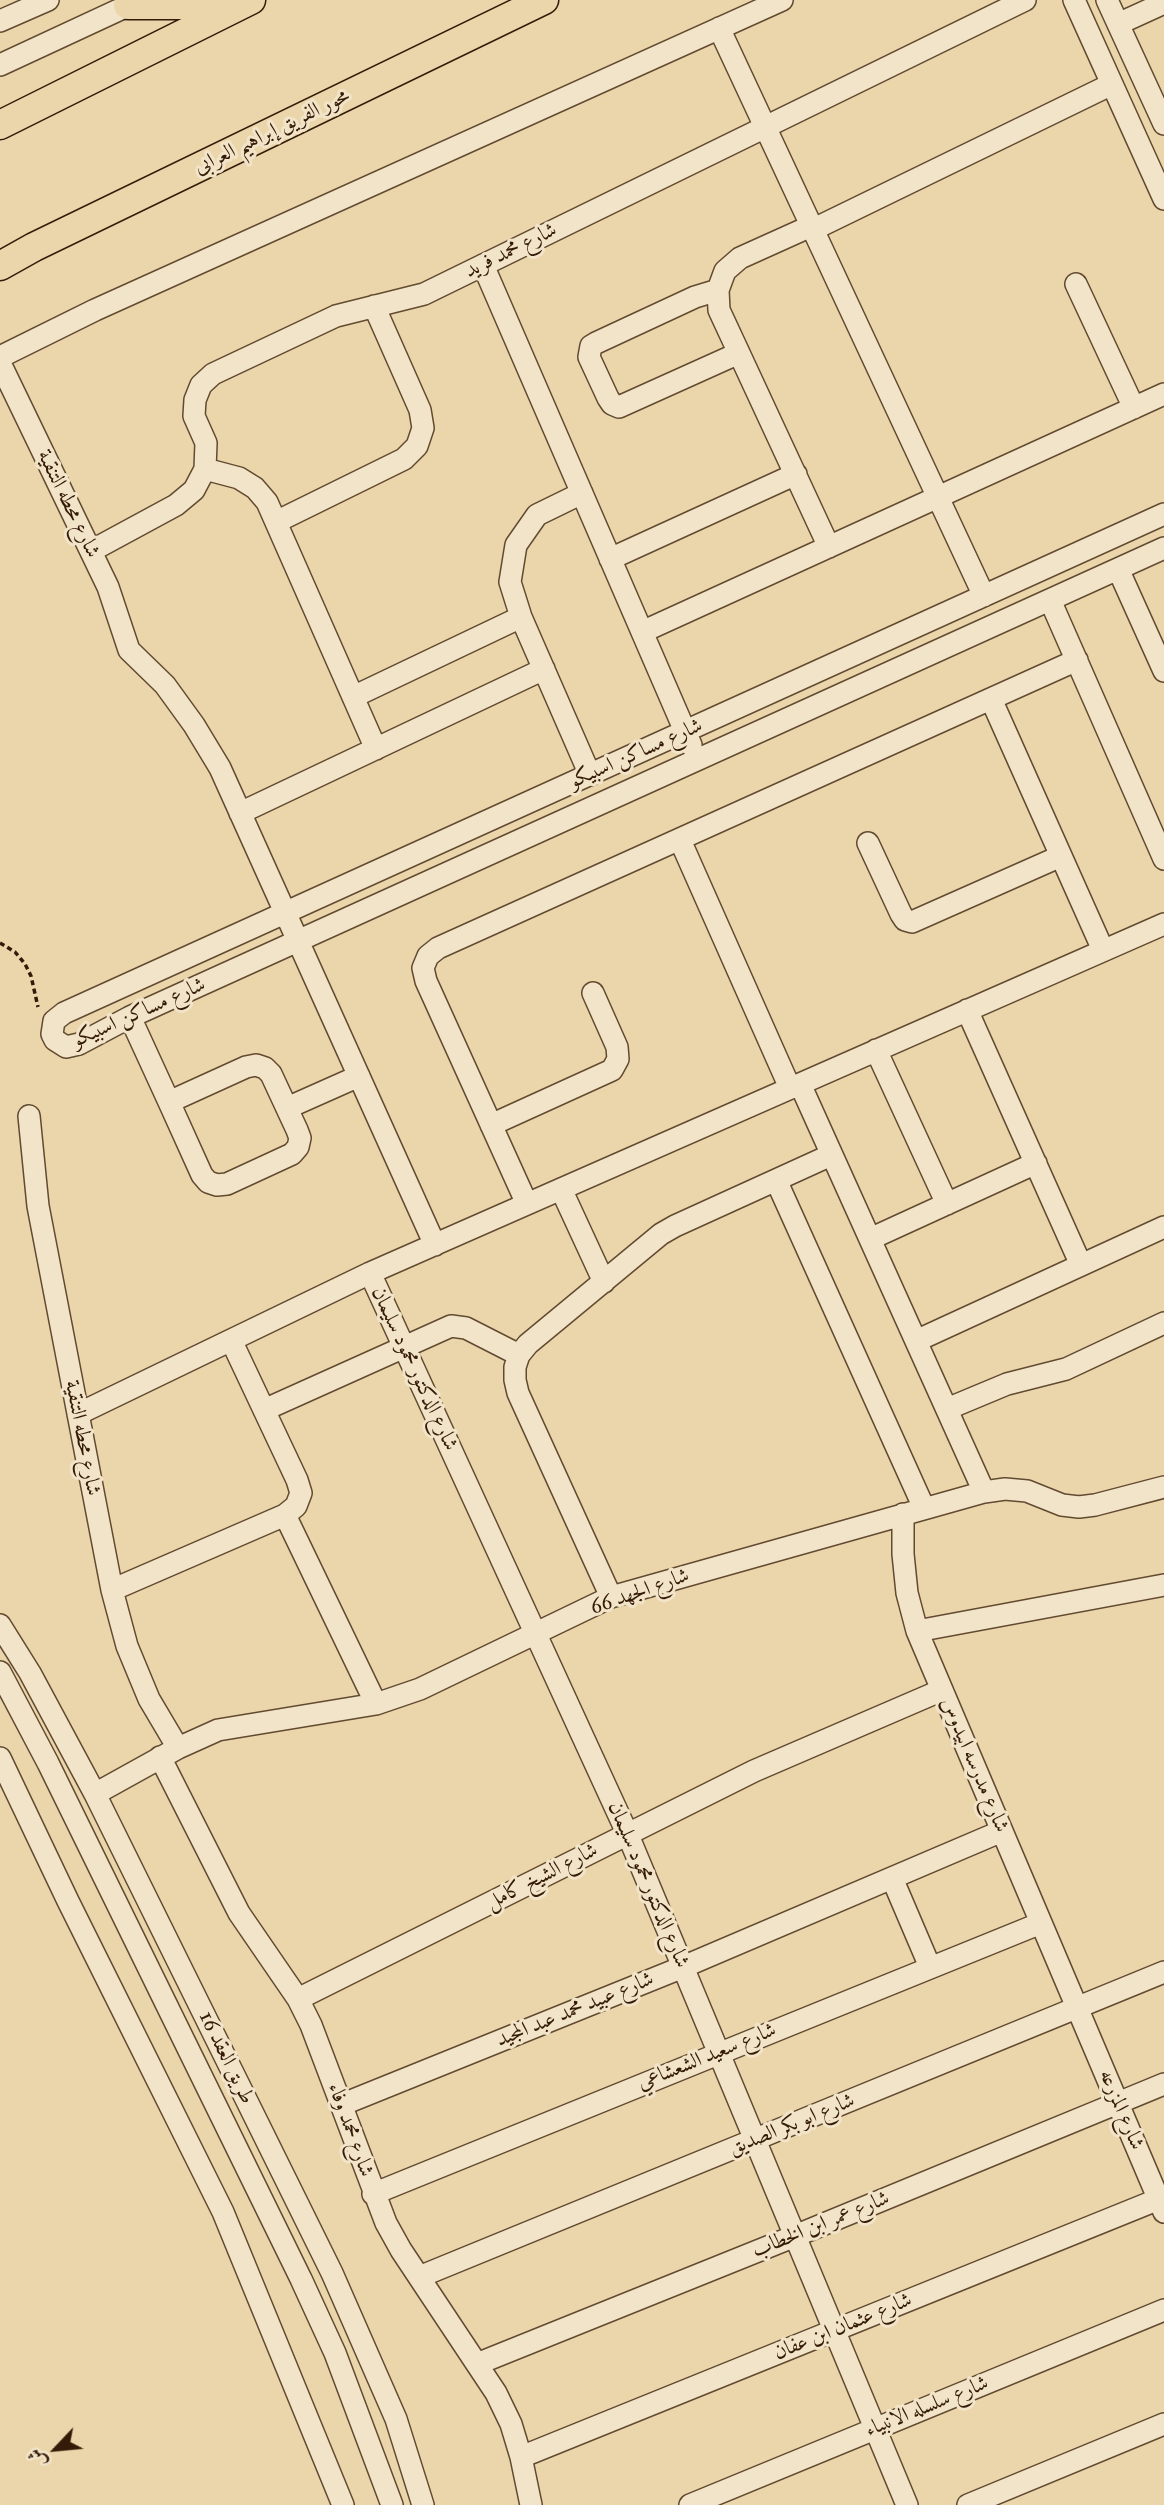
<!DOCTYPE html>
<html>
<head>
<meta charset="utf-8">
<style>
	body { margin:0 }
	#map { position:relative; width:1164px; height:2505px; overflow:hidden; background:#ebd6ab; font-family:"IM FELL Great Primer",Amiri,serif }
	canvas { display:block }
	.north { position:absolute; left:21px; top:2414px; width:70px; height:70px; -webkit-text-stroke:5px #f2e4c8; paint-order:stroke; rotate:244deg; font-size:19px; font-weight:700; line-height:28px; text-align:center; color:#341b08 }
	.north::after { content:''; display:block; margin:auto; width:24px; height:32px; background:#341b08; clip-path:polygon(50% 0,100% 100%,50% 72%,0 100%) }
</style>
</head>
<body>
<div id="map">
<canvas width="1164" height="2505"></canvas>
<div class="north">ش</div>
</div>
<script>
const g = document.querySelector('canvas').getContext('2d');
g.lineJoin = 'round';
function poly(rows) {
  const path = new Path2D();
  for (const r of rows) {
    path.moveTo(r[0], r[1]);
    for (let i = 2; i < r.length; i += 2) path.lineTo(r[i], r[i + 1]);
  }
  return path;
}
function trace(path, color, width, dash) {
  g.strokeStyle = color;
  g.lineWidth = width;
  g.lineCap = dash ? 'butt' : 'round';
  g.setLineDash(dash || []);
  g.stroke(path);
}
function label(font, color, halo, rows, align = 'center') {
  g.font = font + ' "IM FELL Great Primer",Amiri,serif';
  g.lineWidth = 6;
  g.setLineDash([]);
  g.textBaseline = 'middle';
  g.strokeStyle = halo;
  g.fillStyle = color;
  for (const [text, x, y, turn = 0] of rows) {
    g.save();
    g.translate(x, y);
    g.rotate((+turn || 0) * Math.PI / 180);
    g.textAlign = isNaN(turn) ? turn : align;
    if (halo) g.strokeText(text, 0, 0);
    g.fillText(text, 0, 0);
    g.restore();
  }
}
const path = poly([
	[0,943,15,952,25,964,31,976,38,1007]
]);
const minor = poly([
	[1074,0,1164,199],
	[1107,0,1164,124],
	[0,21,48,0],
	[1118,24,1164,3],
	[719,28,984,596],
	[0,65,140,0],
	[811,226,740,258,725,271,718,290,719,310,829,547],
	[812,230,1112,84],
	[483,265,691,745],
	[1076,284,1134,408],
	[718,290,695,297,596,343,591,346,589,357,608,398,612,404,619,407,739,353],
	[0,357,95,310,782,0],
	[0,363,108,587,129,650,165,685,194,725,220,768,435,1245],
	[205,469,239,478,255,488,267,502,376,749],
	[582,493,537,515,516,545,510,582,521,617,590,775],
	[1164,514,64,1013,54,1021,52,1034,55,1040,66,1047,79,1044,130,1017,1164,548],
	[276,522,404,459,417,446,423,428,420,410,374,306],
	[91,551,176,505,194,490,205,469,206,443,194,416,195,400,201,385,213,374,336,316,424,294,1025,0],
	[610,559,796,474],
	[1118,569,1164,671],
	[1050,600,1164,859],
	[642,632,1164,394],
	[353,697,521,617],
	[991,699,1103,950],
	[240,813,544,669],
	[680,840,790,1088],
	[868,843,901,914,905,920,912,922,1061,856],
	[967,1010,1081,1265],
	[130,1017,169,1102,202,1175,208,1182,217,1185,227,1184,292,1154,298,1147,300,1138,297,1130,271,1074,265,1068,256,1065,246,1067,169,1102],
	[876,1050,947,1204],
	[800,1084,984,1492],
	[287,1108,359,1076],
	[29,1116,38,1206,112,1590,127,1646,149,1699,178,1748],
	[491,1125,612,1070,618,1059,617,1047,593,993],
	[776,1180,924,1508],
	[561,1189,604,1282],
	[527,1204,426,981,423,968,428,956,438,948,1077,660],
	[870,1239,1036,1163],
	[370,1273,628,1835,907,2505],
	[916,1341,1164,1227],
	[947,1409,1007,1384,1066,1369,1164,1323],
	[264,1410,451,1326,466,1328,519,1355],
	[78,1414,370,1273,1164,924],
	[903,1514,903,1554,907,1593,917,1631,1164,2212],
	[285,1515,376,1704],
	[112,1590,285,1515,296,1506,301,1493,297,1480,231,1340],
	[611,1597,518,1393,515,1380,515,1367,519,1355,528,1344,661,1234,675,1226,831,1155],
	[0,1625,30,1673,95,1794,332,2273,396,2419,423,2505],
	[917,1631,1164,1585],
	[0,1672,48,1763,301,2279,335,2353,392,2505],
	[160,1757,239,1913,298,1999,311,2025,386,2223,401,2250,496,2393,511,2424,521,2457,531,2505],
	[0,1758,68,1901,223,2212,343,2505],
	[95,1794,178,1748,218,1730,376,1704,420,1689,611,1597,984,1492,1005,1489,1027,1491,1062,1505,1079,1507,1095,1505,1164,1487],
	[892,1878,930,1967],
	[298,1999,754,1771,942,1690],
	[341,2105,683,1967,1002,1831],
	[373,2194,1041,1923],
	[419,2277,1164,1972],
	[477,2364,795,2236,1164,2084],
	[521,2457,1164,2197],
	[690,2505,1164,2310],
	[968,2505,1164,2424]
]);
const major = poly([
	[128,5,234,5],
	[0,125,251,0],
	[0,266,34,247,544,0]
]);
const streetNames = [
	["محور الفريق إبراهيم العرابى",272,132,-26],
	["شارع محمد فريد",511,251,-26],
	["شارع محطه التنقية",68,504,64],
	["شارع مساكن اسبيكو",636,754,-24],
	["شارع مساكن اسبيكو",139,1013,-24],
	["شارع الدكتور محمود سليمان",414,1369,65],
	["شارع محطه التنقية",82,1438,79],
	["شارع الجهد 66",640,1592,-19],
	["شارع مدرسه ابيدوس",974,1765,67],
	["شارع الشيخ كامل",542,1877,-27],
	["شارع الدكتور محمود سليمان",648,1885,67],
	["شارع عبيد محمد عبد المجيد",575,2010,-22],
	["شارع سعيد الشعشاعي",707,2057,-22],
	["طريق العقد 16",226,2058,64],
	["شارع المزرعه",1121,2110,67],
	["شارع ابو بكر الصديق",792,2125,-22],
	["شارع محمد وفاء",350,2130,70],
	["شارع عمر ابن الخطاب",821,2225,-22],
	["شارع عثمان ابن عفان",843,2327,-22],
	["شارع سلسله الانبياء",927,2407,-22]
];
trace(minor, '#624a31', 24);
trace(major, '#341b08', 31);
trace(path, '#341b08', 3.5, [5, 3.5]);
trace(minor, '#f2e4c8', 21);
trace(major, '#ebd6ab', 28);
label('21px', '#341b08', '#f2e4c8', streetNames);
</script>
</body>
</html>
